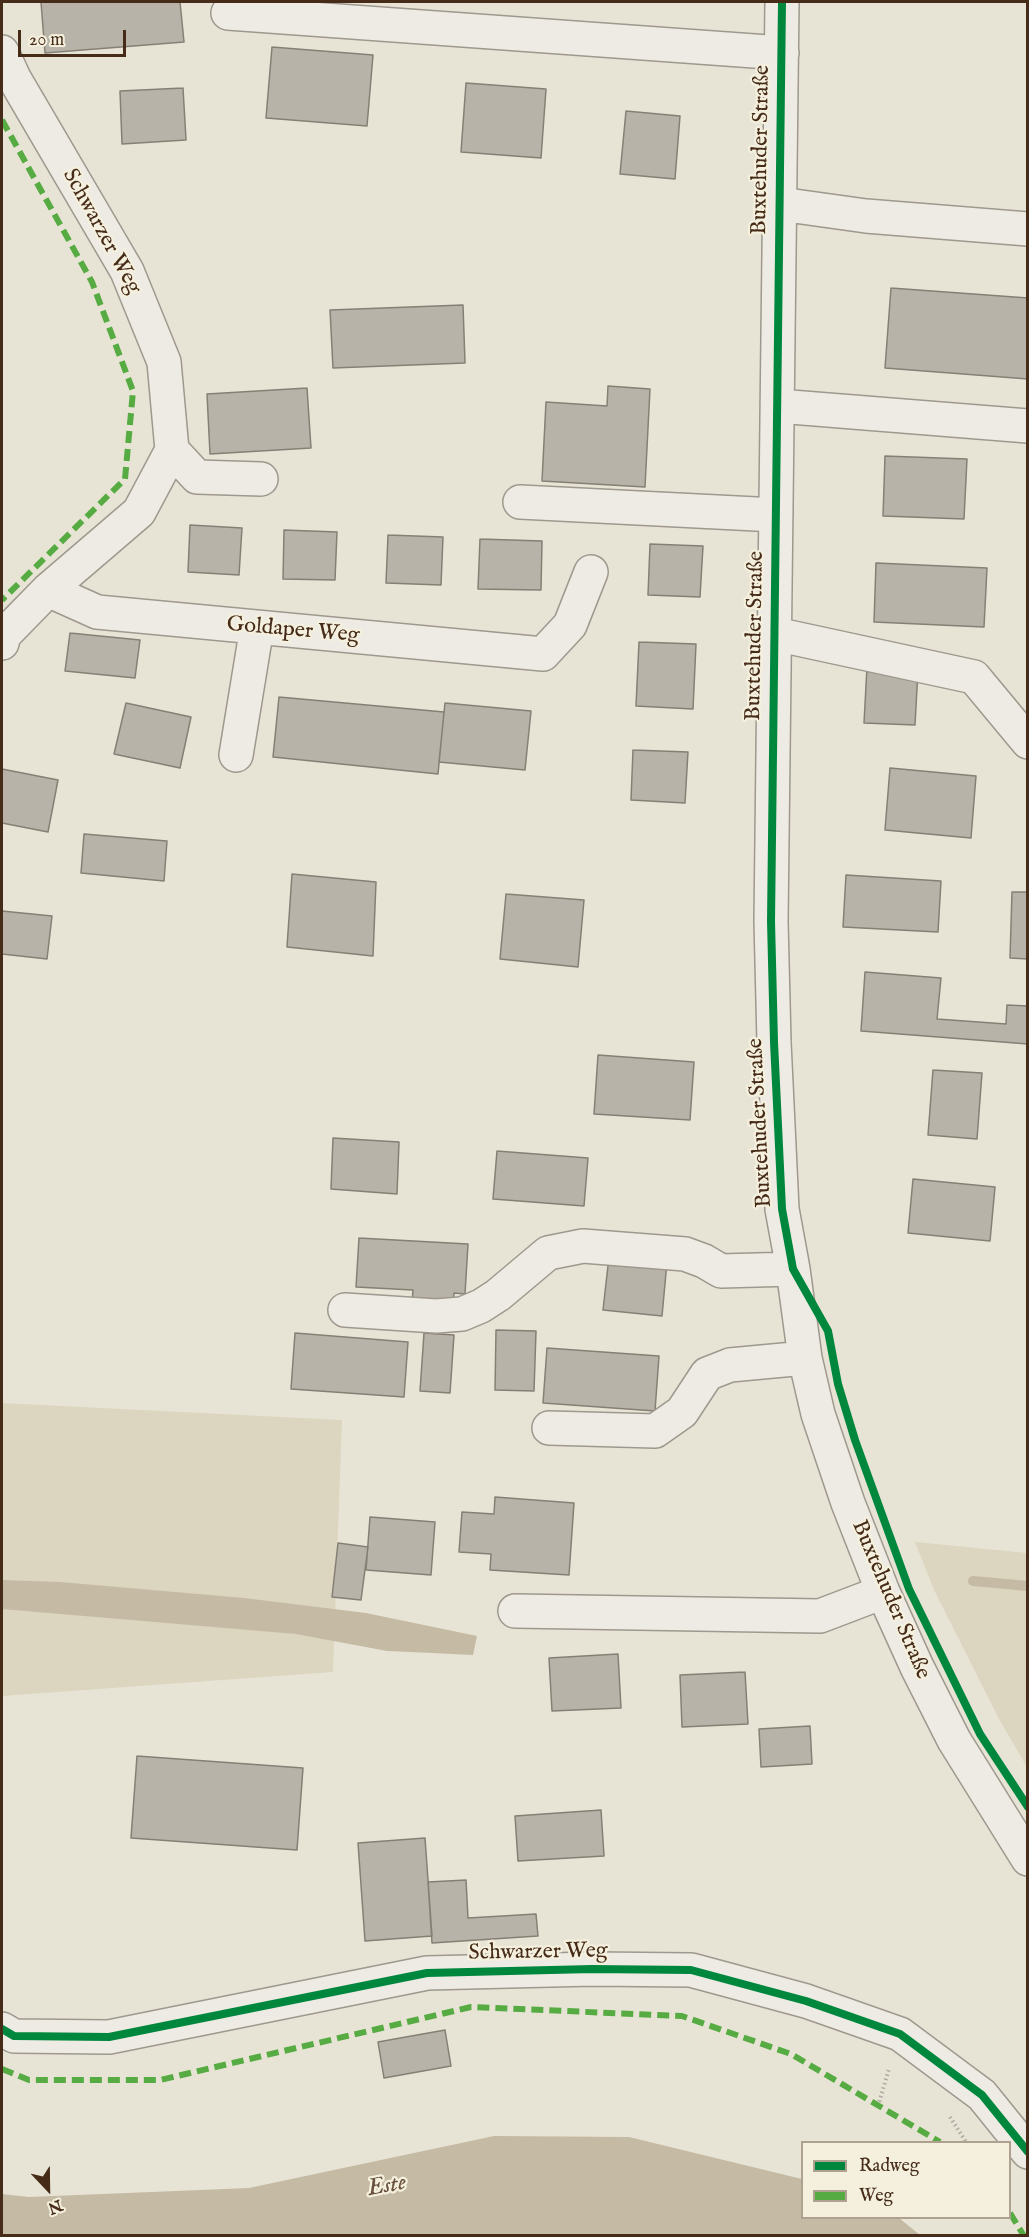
<!DOCTYPE html>
<html>
<head>
<meta charset="utf-8">
<style>
	body { margin:0 }
	#map { position:relative; width:1029px; height:2237px; overflow:hidden; background:#e8e4d5; font-family:"IM FELL English",serif }
	canvas { display:block }
	.frame { position:absolute; inset:0; border:3px solid #452b18; pointer-events:none }
	.legend { position:absolute; left:801px; top:2141px; width:210px; height:78px; box-sizing:border-box; background:#f5f0de; border:2px solid #afa18f; margin:0; padding:8px 10px; list-style:none; font-size:18px; color:#452b18 }
	.legend li { display:flex; align-items:center; gap:12px; height:30px }
	.legend b { width:30px; border:2px solid #afa18f }
	.north { position:absolute; left:18px; top:2159px; width:60px; height:60px; -webkit-text-stroke:4px #f5f0de; paint-order:stroke; rotate:158deg; font-size:16px; font-weight:700; line-height:24px; text-align:center; color:#452b18 }
	.north::after { content:''; display:block; margin:auto; width:21px; height:27px; background:#452b18; clip-path:polygon(50% 0,100% 100%,50% 72%,0 100%) }
	.scale { position:absolute; left:18px; top:30px; width:108px; height:27px; box-sizing:border-box; border:3px solid #452b18; border-top:0; padding-left:8px; font-size:18px; line-height:21px; white-space:nowrap; color:#452b18; -webkit-text-stroke:4px #f5f0de; paint-order:stroke }
</style>
</head>
<body>
<div id="map">
<canvas width="1029" height="2237"></canvas>
<div class="frame"></div>
<ul class="legend">
<li><b style="height:8px;background:#00873e"></b>Radweg</li>
<li><b style="height:8px;background:#56ab42"></b>Weg</li>
</ul>
<div class="north">N</div>
<div class="scale">20 m</div>
</div>
<script>
const g = document.querySelector('canvas').getContext('2d');
g.lineJoin = 'round';
function fill(path, color) {
  g.fillStyle = color;
  g.fill(path, 'evenodd');
}
function poly(rows) {
  const path = new Path2D();
  for (const r of rows) {
    path.moveTo(r[0], r[1]);
    for (let i = 2; i < r.length; i += 2) path.lineTo(r[i], r[i + 1]);
  }
  return path;
}
function trace(path, color, width, dash) {
  g.strokeStyle = color;
  g.lineWidth = width;
  g.lineCap = dash ? 'butt' : 'round';
  g.setLineDash(dash || []);
  g.stroke(path);
}
function label(font, color, halo, rows, align = 'center') {
  g.font = font + ' "IM FELL English",serif';
  g.lineWidth = 4.5;
  g.setLineDash([]);
  g.textBaseline = 'middle';
  g.strokeStyle = halo;
  g.fillStyle = color;
  for (const [text, x, y, turn = 0] of rows) {
    g.save();
    g.translate(x, y);
    g.rotate((+turn || 0) * Math.PI / 180);
    g.textAlign = isNaN(turn) ? turn : align;
    if (halo) g.strokeText(text, 0, 0);
    g.fillText(text, 0, 0);
    g.restore();
  }
}
const green = poly([
	[2,1403,342,1420,333,1672,2,1696],
	[915,1542,1027,1553,1027,1767,999,1719,934,1590]
]);
const water = poly([
	[2,1580,60,1582,244,1598,366,1613,477,1636,473,1655,432,1653,387,1651,296,1634,2,1609],
	[494,2136,629,2137,802,2179,802,2218,899,2218,920,2235,2,2235,2,2194,29,2197,249,2188]
]);
const stream = poly([
	[973,1581,1028,1586]
]);
const building = poly([
	[41,2,180,2,184,42,45,53,41,2],
	[272,47,373,55,367,126,266,118,272,47],
	[466,83,546,89,541,158,461,152,466,83],
	[183,88,186,140,122,144,120,91,183,88],
	[626,111,680,116,675,179,620,174,626,111],
	[891,288,1028,298,1028,379,885,368,891,288],
	[463,305,465,363,333,368,330,310,463,305],
	[608,386,650,389,645,487,542,481,546,402,607,406,608,386],
	[307,388,311,448,210,454,207,394,307,388],
	[885,456,967,459,964,519,883,516,885,456],
	[190,525,242,528,239,575,188,572,190,525],
	[284,530,337,532,335,580,283,579,284,530],
	[388,535,443,537,441,585,386,583,388,535],
	[480,539,542,541,541,590,478,589,480,539],
	[650,544,703,546,700,597,648,595,650,544],
	[876,563,987,568,984,627,874,622,876,563],
	[70,633,140,640,135,678,65,671,70,633],
	[639,642,696,644,693,709,636,706,639,642],
	[867,667,918,670,915,725,864,723,867,667],
	[279,697,444,712,438,774,273,757,279,697],
	[126,703,191,717,180,768,114,754,126,703],
	[445,703,531,711,525,770,439,762,445,703],
	[633,750,688,752,685,803,631,800,633,750],
	[890,768,976,776,971,838,885,830,890,768],
	[2,769,58,780,48,832,2,823,2,769],
	[84,834,167,841,164,881,81,873,84,834],
	[292,874,376,882,373,956,287,947,292,874],
	[846,875,941,881,938,932,843,927,846,875],
	[1012,892,1028,892,1028,959,1010,958,1012,892],
	[506,894,584,900,578,967,500,959,506,894],
	[2,911,52,916,47,959,2,954,2,911],
	[865,972,941,978,937,1019,1006,1024,1007,1005,1028,1006,1028,1044,861,1031,865,972],
	[598,1055,694,1062,690,1120,594,1114,598,1055],
	[933,1070,982,1073,977,1139,928,1135,933,1070],
	[333,1138,399,1142,397,1194,331,1189,333,1138],
	[497,1151,588,1158,584,1206,493,1199,497,1151],
	[913,1179,995,1187,990,1241,908,1233,913,1179],
	[359,1238,468,1244,465,1294,454,1293,453,1305,412,1302,413,1290,356,1287,359,1238],
	[609,1257,667,1262,662,1316,603,1310,609,1257],
	[496,1330,536,1331,534,1391,495,1390,496,1330],
	[295,1333,408,1342,404,1397,291,1389,295,1333],
	[424,1333,454,1335,450,1393,420,1391,424,1333],
	[547,1348,659,1356,655,1411,543,1403,547,1348],
	[495,1497,574,1503,569,1575,490,1570,491,1554,459,1552,462,1512,494,1514,495,1497],
	[370,1517,435,1522,431,1575,366,1570,370,1517],
	[338,1543,368,1547,361,1600,332,1597,338,1543],
	[618,1654,621,1708,552,1711,549,1658,618,1654],
	[745,1672,748,1724,682,1727,680,1675,745,1672],
	[810,1726,812,1764,761,1767,759,1729,810,1726],
	[137,1756,303,1768,297,1850,131,1838,137,1756],
	[601,1810,604,1856,518,1861,515,1816,601,1810],
	[425,1838,432,1936,365,1941,358,1843,425,1838],
	[466,1880,468,1918,536,1914,538,1936,432,1943,428,1882,466,1880],
	[445,2030,451,2066,384,2078,378,2042,445,2030]
]);
const path = poly([
	[878,2106,889,2069],
	[950,2117,966,2142]
]);
const minor = poly([
	[782,2,771,921,774,1042,782,1209,793,1269,805,1358,818,1414,848,1503,883,1592,917,1667,954,1740,1028,1859],
	[228,13,782,53],
	[2,52,14,78,127,271,164,362,172,450,139,512,48,590,4,635,2,643],
	[780,204,866,216,1028,229],
	[778,406,1028,426],
	[172,450,197,477,261,479],
	[520,502,776,515],
	[48,590,97,612,543,654,570,625,591,572],
	[775,634,974,677,1028,742],
	[236,755,257,627],
	[345,1310,436,1316,462,1314,481,1306,498,1295,548,1253,583,1246,685,1254,704,1261,721,1271,793,1269],
	[549,1428,655,1431,682,1412,707,1374,730,1365,805,1358],
	[515,1611,820,1616,883,1592],
	[2,2029,14,2036,109,2037,427,1973,592,1969,691,1970,806,2001,900,2034,982,2095,1028,2152]
]);
const quiet = poly([
	[2,120,92,282,133,391,125,479,2,600],
	[2,2069,29,2080,160,2080,471,2007,682,2016,791,2054,940,2142],
	[1010,2213,1024,2236]
]);
const cycleway = poly([
	[782,2,771,921,774,1042,782,1209,793,1269,828,1331,838,1384,855,1440,909,1589,980,1734,1028,1807],
	[2,2029,14,2036,109,2037,427,1973,592,1969,691,1970,806,2001,900,2034,982,2095,1028,2152]
]);
const streetNames = [
	["Buxtehuder Straße",762,150,-89],
	["Schwarzer Weg",101,232,61],
	["Goldaper Weg",293,631,5],
	["Buxtehuder Straße",756,636,-89],
	["Buxtehuder Straße",761,1123,-93],
	["Buxtehuder Straße",890,1600,67],
	["Schwarzer Weg",538,1953,-1]
];
const waterNames = [
	["Este",387,2187,-10]
];
fill(green, '#dcd5c0');
fill(water, '#c5baa4');
trace(stream, '#c5baa4', 10);
fill(building, '#b8b3a8');
trace(building, '#867f75', 1.5);
trace(minor, '#9e988e', 36);
trace(path, '#afaaa2', 4, [1.5, 3]);
trace(minor, '#edebe3', 33);
trace(quiet, '#56ab42', 6, [12, 6]);
trace(cycleway, '#00873e', 8);
label('22px', '#452b18', '#f5f0de', streetNames);
label('italic 24px', '#67503c', '#f5f0de', waterNames);
</script>
</body>
</html>
